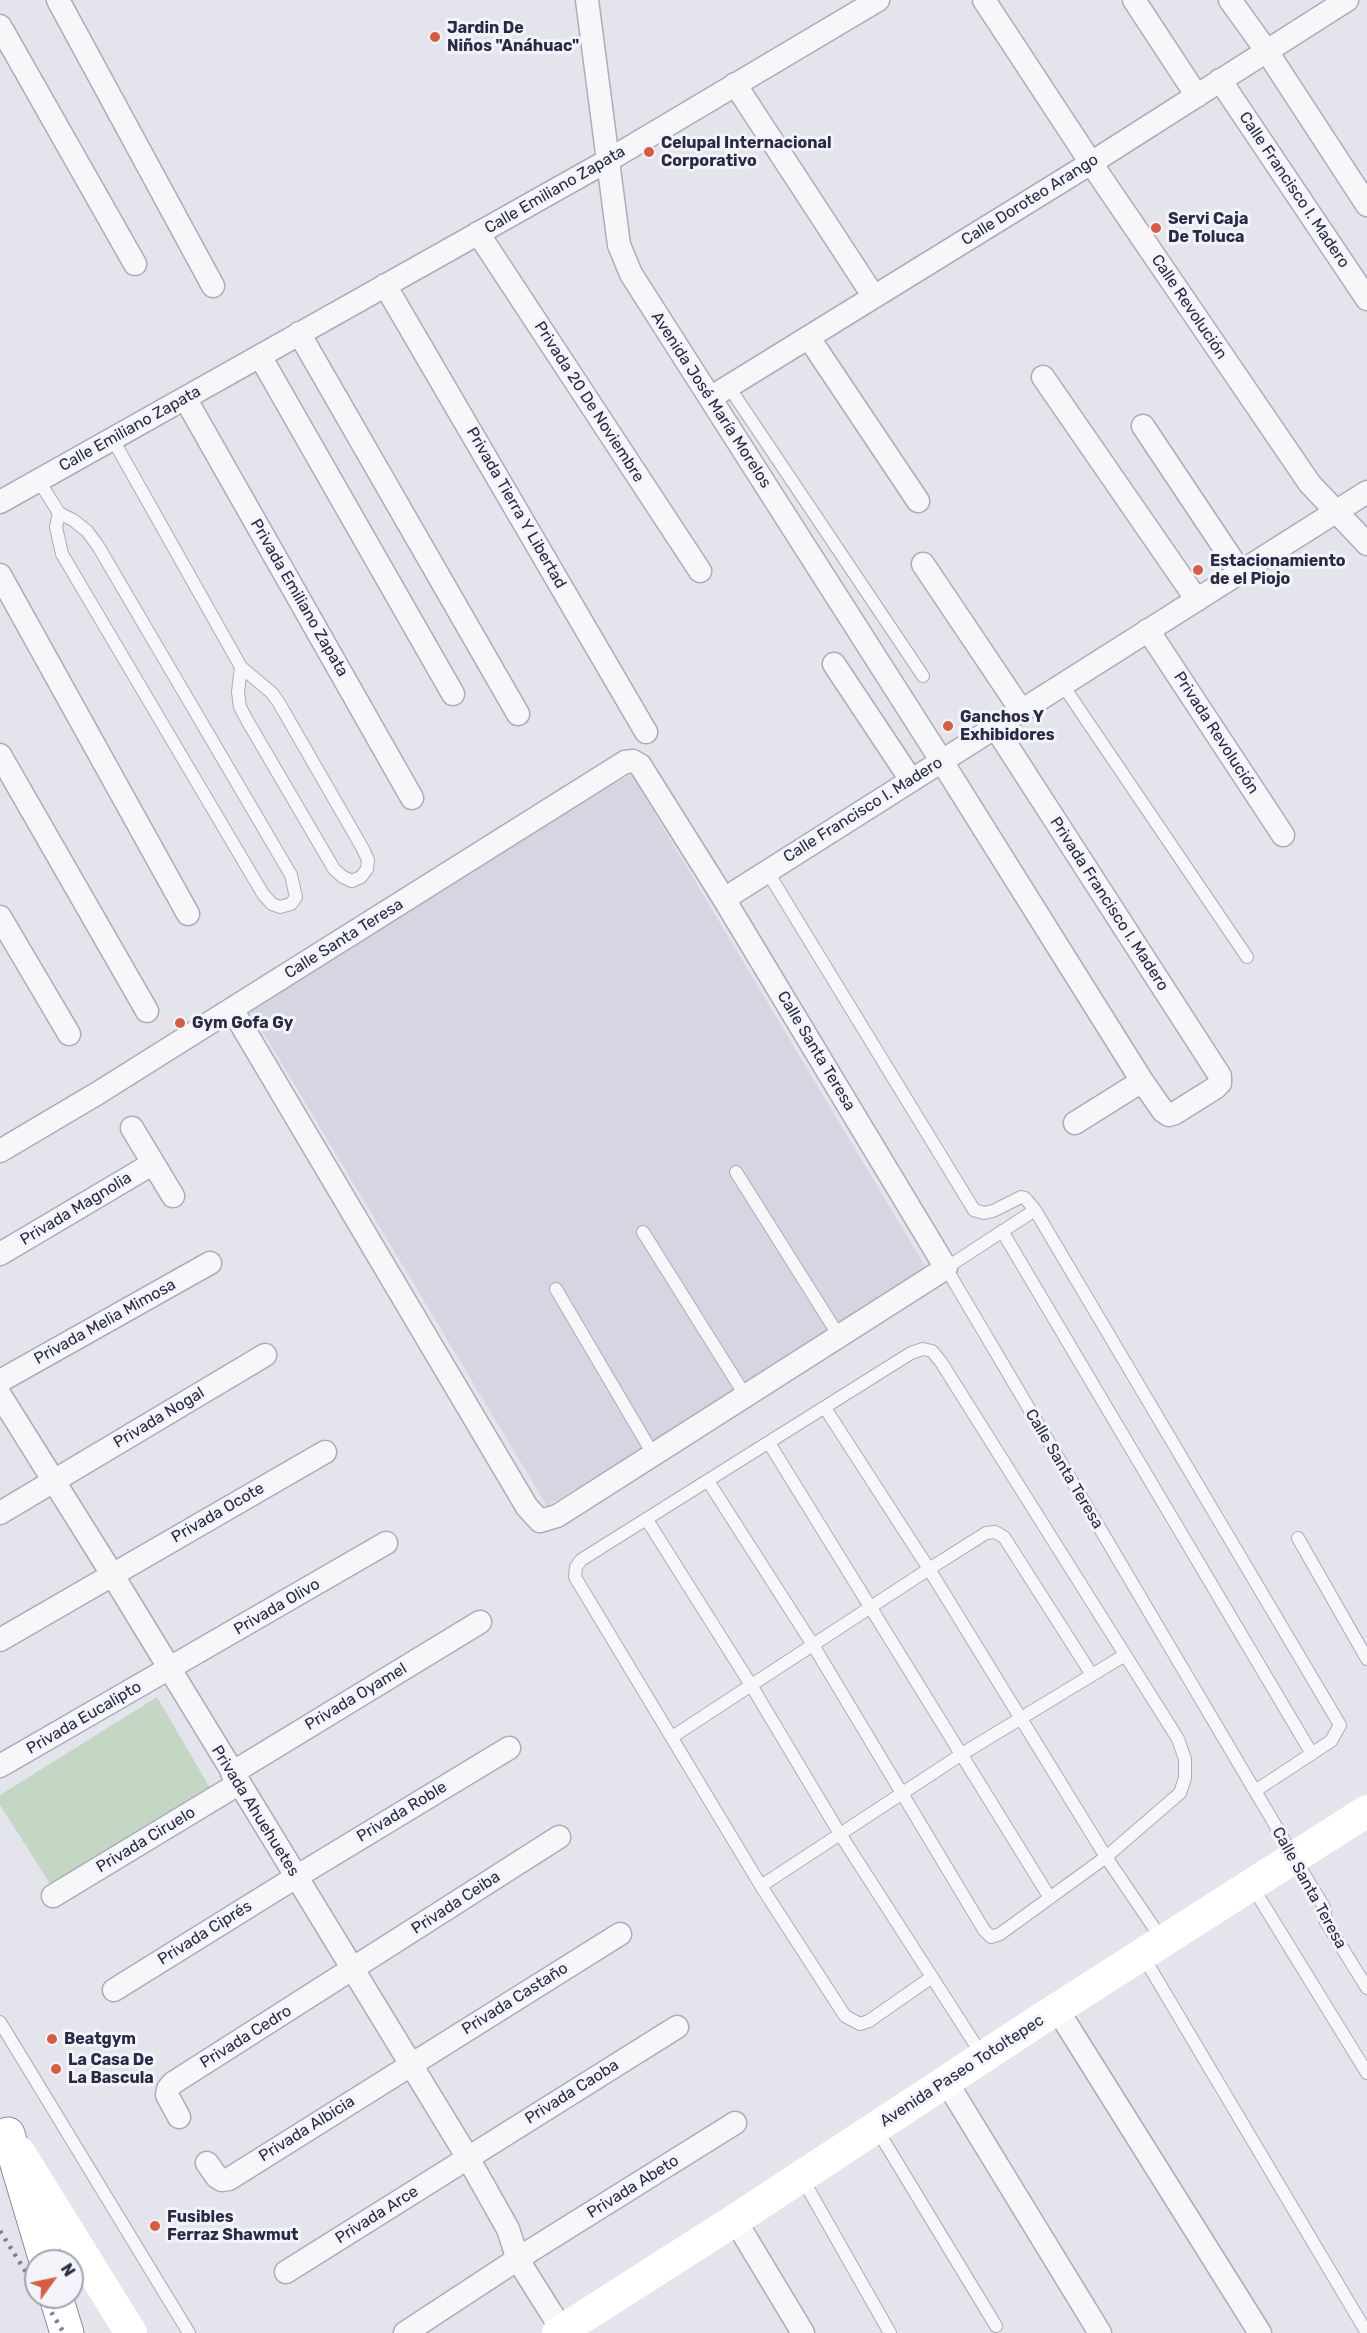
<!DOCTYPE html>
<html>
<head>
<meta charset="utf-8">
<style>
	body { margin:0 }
	#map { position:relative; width:1367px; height:2333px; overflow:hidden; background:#e3e4ec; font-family:Rubik,sans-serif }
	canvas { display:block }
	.north { position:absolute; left:24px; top:2249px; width:60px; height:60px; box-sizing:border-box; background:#f3f4f9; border:2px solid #a3a3b1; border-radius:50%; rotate:57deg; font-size:16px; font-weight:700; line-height:24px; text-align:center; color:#2a2a46 }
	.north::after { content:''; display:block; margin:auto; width:21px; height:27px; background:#d75d42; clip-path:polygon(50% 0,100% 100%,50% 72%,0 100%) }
</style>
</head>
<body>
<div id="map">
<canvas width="1367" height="2333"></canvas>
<div class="north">N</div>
</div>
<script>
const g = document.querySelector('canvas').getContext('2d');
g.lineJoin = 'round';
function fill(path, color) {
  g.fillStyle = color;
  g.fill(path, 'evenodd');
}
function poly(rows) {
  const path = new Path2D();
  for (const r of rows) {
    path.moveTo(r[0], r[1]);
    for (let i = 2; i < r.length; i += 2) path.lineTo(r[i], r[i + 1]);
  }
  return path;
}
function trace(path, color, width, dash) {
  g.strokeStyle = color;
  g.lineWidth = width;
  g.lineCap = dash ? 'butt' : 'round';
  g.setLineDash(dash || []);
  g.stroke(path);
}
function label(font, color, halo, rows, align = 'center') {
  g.font = font + ' Rubik,sans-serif';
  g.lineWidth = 6;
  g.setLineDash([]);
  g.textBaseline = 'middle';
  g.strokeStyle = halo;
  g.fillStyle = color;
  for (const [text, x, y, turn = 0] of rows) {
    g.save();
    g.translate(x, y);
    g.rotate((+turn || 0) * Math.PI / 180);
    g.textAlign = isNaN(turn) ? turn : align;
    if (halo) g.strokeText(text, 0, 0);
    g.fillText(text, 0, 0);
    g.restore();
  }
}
const built = poly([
	[631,774,931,1276,547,1506,246,1004]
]);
const green = poly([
	[157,1697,213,1793,52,1887,0,1805,0,1795]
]);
const service = poly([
	[729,387,923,676],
	[112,438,241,667,272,693,279,703,363,849,368,860,367,869,361,877,352,881,343,877,334,869,248,722,240,707,238,692,241,667],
	[39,481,59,513,56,527,62,554,263,894,272,904,280,907,291,904,296,897,291,875,98,546,87,531,73,520,59,513],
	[1062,684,1247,957],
	[767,871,974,1210,984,1213,993,1211,1021,1197,1025,1198,1035,1210],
	[736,1172,839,1336],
	[1002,1231,1312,1754],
	[643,1232,745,1395],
	[556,1289,653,1454],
	[825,1408,929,1569,1106,1857,1163,1941],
	[769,1443,1050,1898],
	[708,1481,813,1645,984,1930,991,1937,1000,1934,1106,1857,1180,1793,1185,1778,1185,1759,1178,1739,941,1362,932,1351,923,1349,911,1353,581,1560,576,1567,575,1577,761,1886,845,2016,860,2024,869,2021,932,1977],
	[647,1520,751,1685,840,1834,982,2055],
	[1298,1538,1367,1659],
	[1092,1675,1125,1655],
	[672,1737,929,1569,986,1533,995,1532,1004,1537,1092,1675,962,1754,761,1886],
	[1255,1791,1331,1741,1340,1725,1035,1210,946,1268,1255,1791,1270,1816,1294,1858,1324,1907,1326,1922,1367,1988],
	[1252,1886,1367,2073],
	[1143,1956,1367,2333],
	[0,2022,189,2333],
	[876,2128,996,2326],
	[802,2178,890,2333]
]);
const minor = poly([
	[58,0,213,286],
	[587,0,619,245,631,274,941,760,1142,1081,1163,1111,1169,1115,1175,1113,1215,1088,1220,1083,1220,1076,995,727],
	[984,0,1091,163,1310,484,1367,544],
	[1134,0,1197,96],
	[1230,0,1266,50,1367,205],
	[0,26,135,264],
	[1220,80,1367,299],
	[735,84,874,297],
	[478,233,700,571],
	[385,285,646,732],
	[299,333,518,714],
	[809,338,918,501],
	[260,356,453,694],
	[1043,377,1197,600],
	[185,398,412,798],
	[710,398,1091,163,1347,0],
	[1143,426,1241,573],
	[0,502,607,161,878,0],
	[923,564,1021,710],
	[0,575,188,914],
	[1148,630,1283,835],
	[834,664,911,780],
	[0,755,147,1011],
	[724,899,1367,492],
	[0,917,69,1034],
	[1075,1123,1142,1081],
	[132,1128,173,1196],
	[0,1151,98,1093,625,762,633,761,640,765,724,899,946,1268,557,1516,540,1521,527,1507,232,1009],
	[0,1254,152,1164],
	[0,1381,210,1263],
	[0,1395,112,1574,468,2158,508,2229,518,2260,562,2330],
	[0,1513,265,1355],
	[0,1640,325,1452],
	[0,1766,386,1543],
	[232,1773,480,1622],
	[53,1896,238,1784],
	[114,1990,296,1877,509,1748],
	[1057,2009,1260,2333],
	[946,2081,1100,2333],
	[179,2117,167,2095,168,2089,173,2083,559,1837],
	[207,2163,217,2177,222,2180,229,2179,620,1934],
	[735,2220,803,2333],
	[286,2272,677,2027],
	[405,2333,530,2251,735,2123]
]);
const secondary = poly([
	[19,2152,131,2333],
	[558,2333,735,2220,1041,2019,1367,1811]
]);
const trunk = poly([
	[8,2134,46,2261],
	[56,2297,67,2333]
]);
const rail = poly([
	[0,2231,36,2288],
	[42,2297,64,2333]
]);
const markers = [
	[435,37,6,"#d75d42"],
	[649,152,6,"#d75d42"],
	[1156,228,6,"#d75d42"],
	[1198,570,6,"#d75d42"],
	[948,726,6,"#d75d42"],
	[180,1023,6,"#d75d42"],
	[52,2039,6,"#d75d42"],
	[56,2069,6,"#d75d42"],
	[155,2226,6,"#d75d42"]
];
const poiNames = [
	["Jardin De",447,28],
	["Niños \"Anáhuac\"",447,46],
	["Celupal Internacional",661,143],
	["Corporativo",661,161],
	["Servi Caja",1168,219],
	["De Toluca",1168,237],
	["Estacionamiento",1210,561],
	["de el Piojo",1210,579],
	["Ganchos Y",960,717],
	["Exhibidores",960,735],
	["Gym Gofa Gy",192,1023],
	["Beatgym",64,2039],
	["La Casa De",68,2060],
	["La Bascula",68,2078],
	["Fusibles",167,2217],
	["Ferraz Shawmut",167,2235]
];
const streetNames = [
	["Calle Emiliano Zapata",555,190,-30],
	["Calle Francisco I. Madero",1294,190,56],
	["Calle Doroteo Arango",1030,200,-32],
	["Calle Revolución",1189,307,56],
	["Avenida José María Morelos",711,400,57],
	["Privada 20 De Noviembre",589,402,57],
	["Calle Emiliano Zapata",130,429,-29],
	["Privada Tierra Y Libertad",516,508,60],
	["Privada Emiliano Zapata",299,598,60],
	["Privada Revolución",1216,733,57],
	["Calle Francisco I. Madero",863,810,-32],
	["Privada Francisco I. Madero",1109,904,57],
	["Calle Santa Teresa",344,939,-32],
	["Calle Santa Teresa",816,1051,59],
	["Privada Magnolia",76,1209,-31],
	["Privada Melia Mimosa",105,1322,-29],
	["Privada Nogal",159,1418,-31],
	["Calle Santa Teresa",1064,1469,59],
	["Privada Ocote",218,1513,-30],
	["Privada Olivo",277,1607,-30],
	["Privada Oyamel",356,1697,-31],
	["Privada Eucalipto",84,1718,-30],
	["Privada Ahuehuetes",255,1811,58],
	["Privada Roble",402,1812,-31],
	["Privada Ciruelo",146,1840,-31],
	["Calle Santa Teresa",1309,1888,61],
	["Privada Ceiba",456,1903,-33],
	["Privada Ciprés",205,1933,-32],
	["Privada Castaño",515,1999,-32],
	["Privada Cedro",246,2037,-32],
	["Avenida Paseo Totoltepec",962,2071,-33],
	["Privada Caoba",572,2092,-32],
	["Privada Albicia",307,2129,-32],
	["Privada Abeto",633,2187,-32],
	["Privada Arce",377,2215,-32]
];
fill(built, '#d5d6e1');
fill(green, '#c4d7c5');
trace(service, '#acacba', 14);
trace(minor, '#acacba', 25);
trace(trunk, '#8a8ba4', 35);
trace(service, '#f7f7fa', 12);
trace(minor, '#f7f7fa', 22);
trace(secondary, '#fff', 32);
trace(trunk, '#fff', 33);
trace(rail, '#7c7d97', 4.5, [3, 6]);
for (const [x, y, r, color] of markers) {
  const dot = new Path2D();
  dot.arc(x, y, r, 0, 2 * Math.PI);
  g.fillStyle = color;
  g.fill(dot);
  trace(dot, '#f3f4f9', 2);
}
label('bold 16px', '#2a2a46', '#f3f4f9', poiNames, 'left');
label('16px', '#2a2a46', '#f3f4f9', streetNames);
</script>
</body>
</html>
